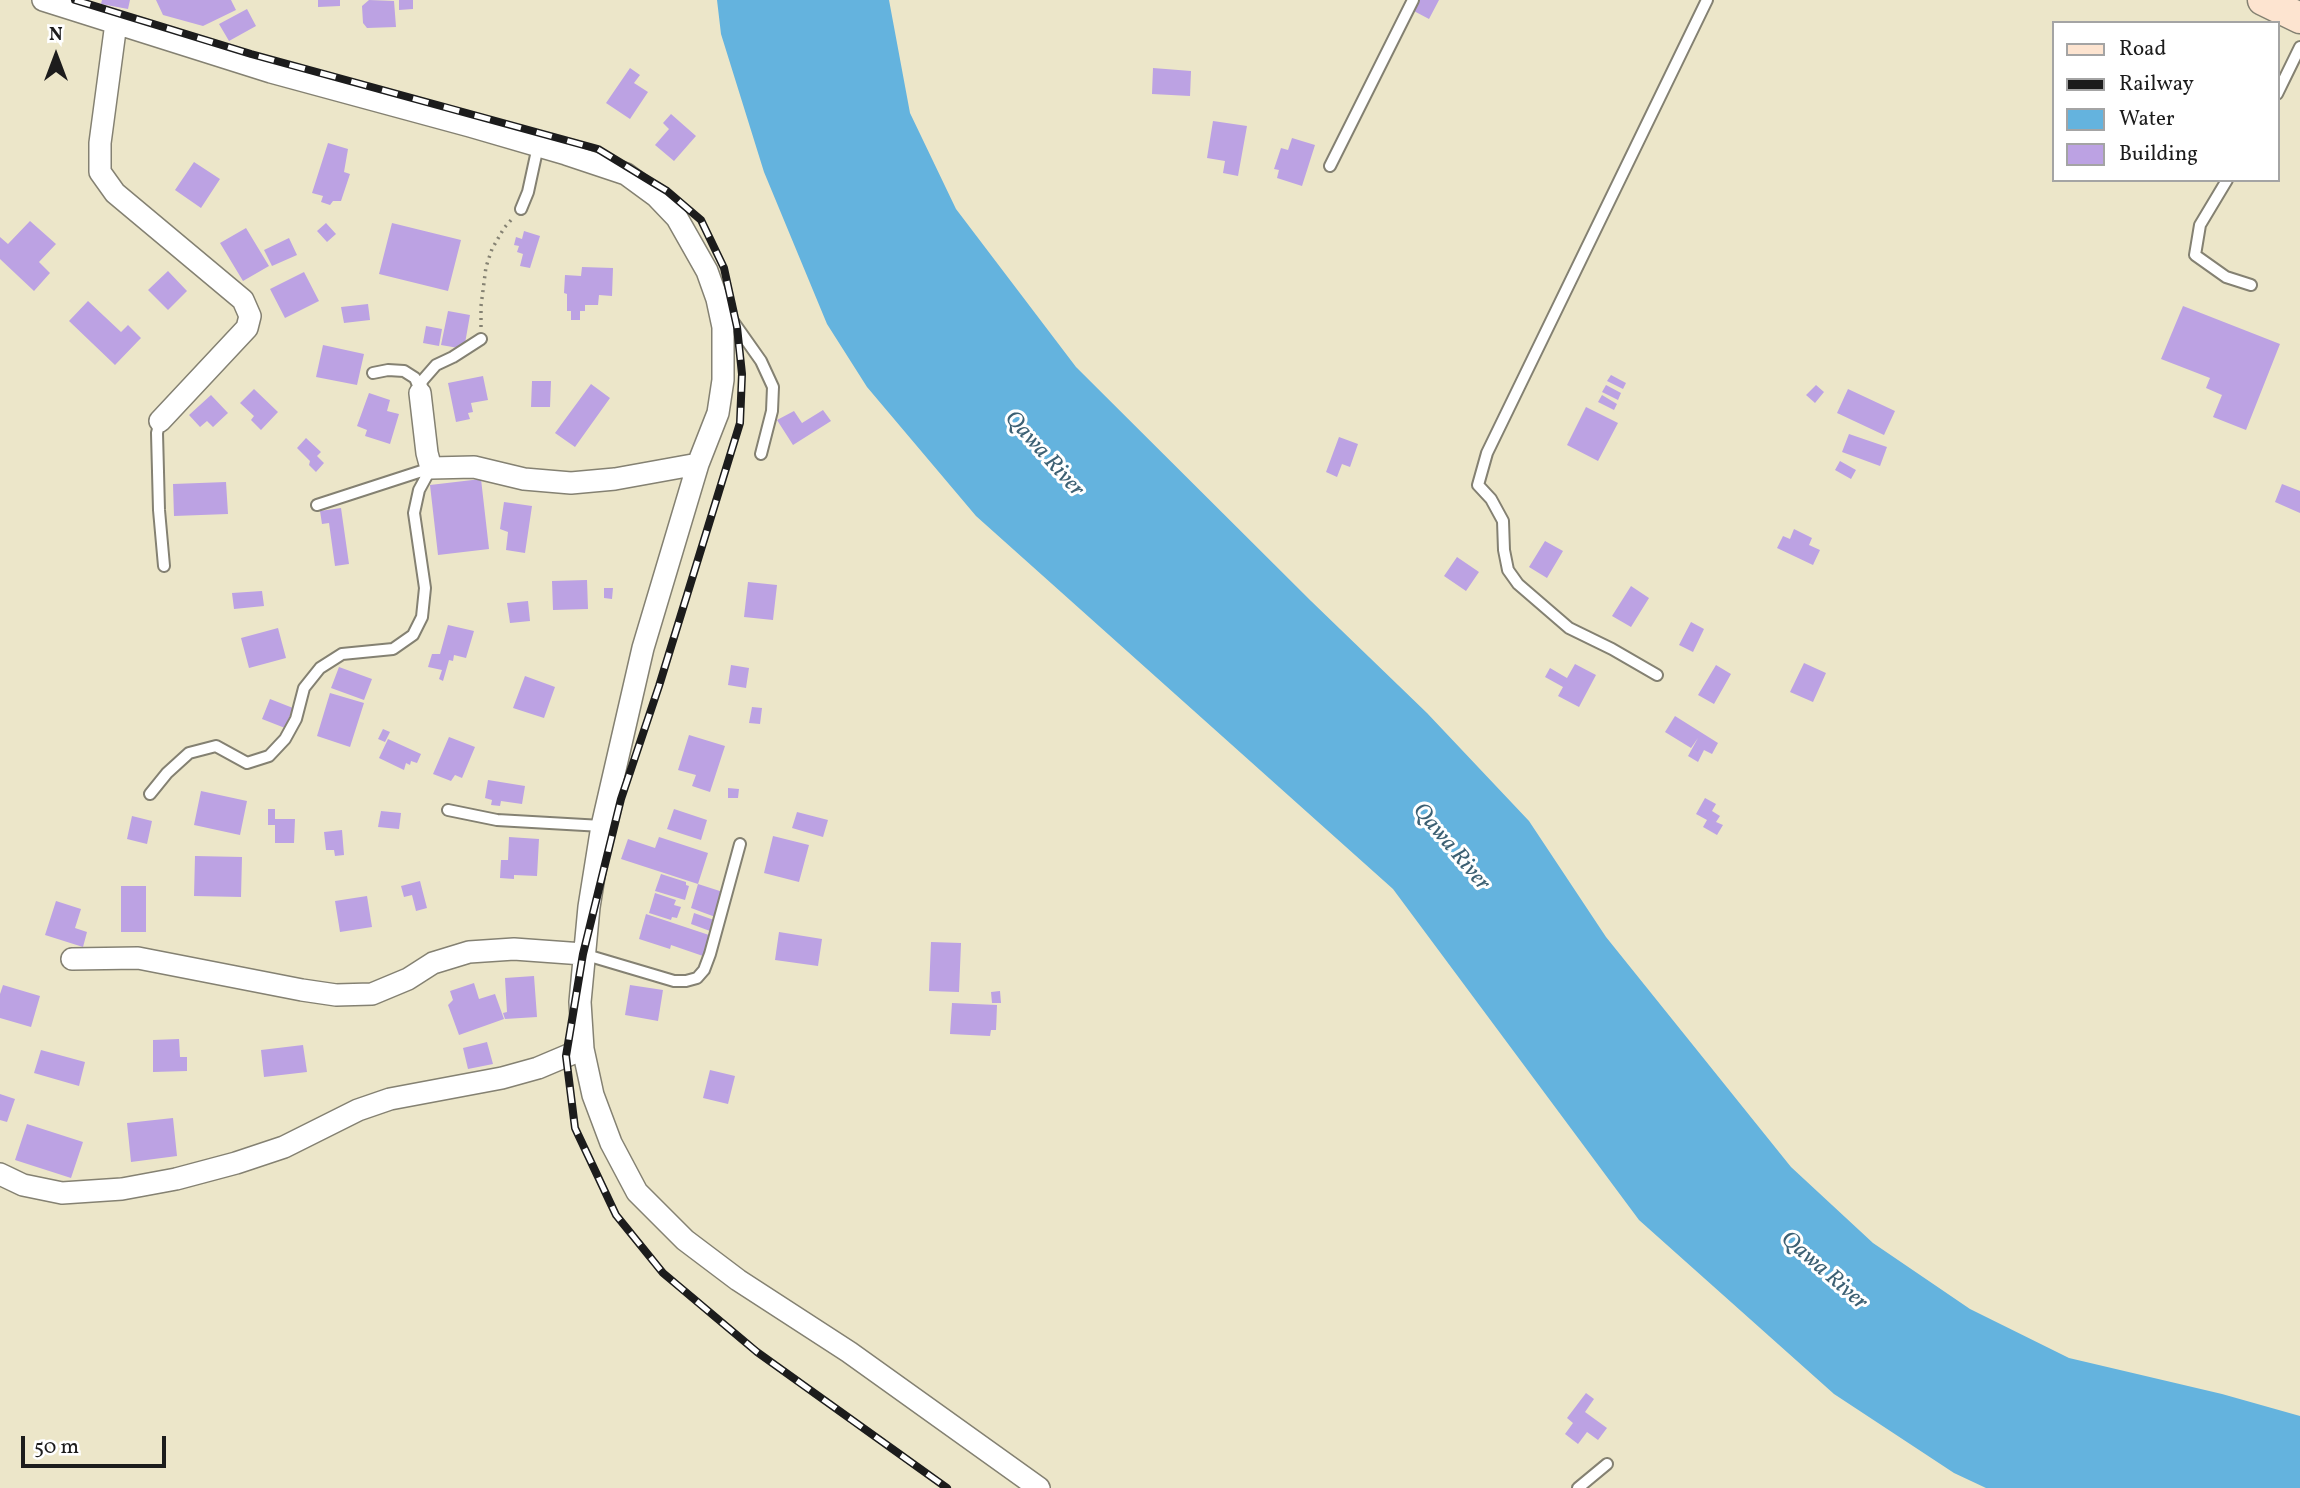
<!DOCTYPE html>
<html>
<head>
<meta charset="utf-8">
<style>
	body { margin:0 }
	#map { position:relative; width:2300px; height:1488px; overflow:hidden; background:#ece6c9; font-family:Vollkorn,serif }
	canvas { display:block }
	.legend { position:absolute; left:2052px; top:21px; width:228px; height:161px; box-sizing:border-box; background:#fff; border:2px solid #a4a4a4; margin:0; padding:9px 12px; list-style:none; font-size:21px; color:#1c1c1c }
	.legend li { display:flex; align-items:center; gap:14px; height:35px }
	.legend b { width:35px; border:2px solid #a4a4a4 }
	.north { position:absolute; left:21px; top:21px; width:70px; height:70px; -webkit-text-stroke:5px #fff; paint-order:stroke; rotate:0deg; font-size:19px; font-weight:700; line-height:28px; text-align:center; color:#1c1c1c }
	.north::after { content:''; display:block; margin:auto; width:24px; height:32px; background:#1c1c1c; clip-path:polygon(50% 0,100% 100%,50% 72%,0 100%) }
	.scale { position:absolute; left:21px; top:1436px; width:145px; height:32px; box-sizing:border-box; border:4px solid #1c1c1c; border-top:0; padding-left:9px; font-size:21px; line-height:24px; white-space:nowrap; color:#1c1c1c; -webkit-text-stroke:5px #fff; paint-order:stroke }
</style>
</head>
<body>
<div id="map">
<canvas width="2300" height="1488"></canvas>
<ul class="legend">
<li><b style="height:9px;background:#fde4d0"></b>Road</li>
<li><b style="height:9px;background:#1c1c1c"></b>Railway</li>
<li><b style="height:19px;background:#64b3de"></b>Water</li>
<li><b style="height:19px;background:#bca2e3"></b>Building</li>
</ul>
<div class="north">N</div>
<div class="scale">50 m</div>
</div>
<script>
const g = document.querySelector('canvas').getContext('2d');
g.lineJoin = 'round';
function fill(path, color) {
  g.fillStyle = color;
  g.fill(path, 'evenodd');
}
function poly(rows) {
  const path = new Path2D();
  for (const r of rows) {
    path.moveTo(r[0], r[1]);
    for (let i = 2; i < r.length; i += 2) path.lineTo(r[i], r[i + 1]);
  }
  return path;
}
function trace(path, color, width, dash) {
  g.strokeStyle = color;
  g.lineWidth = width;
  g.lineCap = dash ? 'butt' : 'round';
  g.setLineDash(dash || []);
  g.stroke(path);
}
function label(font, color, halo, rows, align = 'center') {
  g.font = font + ' Vollkorn,serif';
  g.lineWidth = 6;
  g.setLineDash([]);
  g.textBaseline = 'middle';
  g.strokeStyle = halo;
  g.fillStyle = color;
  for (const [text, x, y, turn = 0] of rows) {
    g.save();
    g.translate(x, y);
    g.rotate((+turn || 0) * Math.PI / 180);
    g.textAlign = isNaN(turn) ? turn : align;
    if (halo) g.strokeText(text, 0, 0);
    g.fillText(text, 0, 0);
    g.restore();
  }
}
const water = poly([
	[717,0,889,0,910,113,956,209,1076,367,1311,601,1427,713,1529,821,1606,937,1791,1167,1873,1243,1970,1309,2069,1358,2222,1394,2300,1416,2300,1488,1986,1488,1954,1473,1834,1394,1639,1220,1393,889,976,516,867,387,827,324,764,172,721,34]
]);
const building = poly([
	[102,0,130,0,128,9,101,4],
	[156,0,231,0,236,10,203,26,163,15],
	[318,0,340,0,340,6,318,7],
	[369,0,394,1,396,27,367,28,363,23,362,6],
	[399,0,413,0,413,9,399,10],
	[1417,0,1439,0,1429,19,1412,10],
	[247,9,256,26,229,41,219,24],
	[630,68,640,75,634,83,648,92,630,119,606,103],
	[1153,68,1191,71,1190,96,1152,94],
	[671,114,696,136,674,161,655,145,669,129,663,123],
	[1213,121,1247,126,1238,176,1223,173,1225,161,1207,158],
	[1292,138,1315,145,1302,186,1277,178,1279,170,1274,169,1281,148,1288,150],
	[328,143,348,149,344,172,350,174,341,201,333,201,330,205,321,202,323,196,312,193],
	[194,162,220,179,201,208,175,190],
	[30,221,56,244,39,262,50,273,34,291,0,259,0,237,8,244],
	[326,223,336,234,327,242,317,231],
	[392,223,461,240,448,291,379,274],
	[246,228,269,266,243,281,220,243],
	[524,231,540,236,530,268,520,266,523,254,517,252,519,246,514,245,516,237,522,239],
	[289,238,297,255,272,266,264,250],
	[582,267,613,268,612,296,599,295,598,305,585,305,585,311,580,311,580,320,571,320,571,311,567,311,567,294,564,293,565,275,581,276],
	[168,271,187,291,168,310,148,290],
	[304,272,319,301,285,318,270,289],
	[88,301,121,332,128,325,141,338,115,365,69,321],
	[368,304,370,320,344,323,341,307],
	[2183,306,2280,344,2246,430,2213,417,2222,395,2206,388,2210,378,2161,359],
	[448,311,470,315,464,349,441,345],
	[426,326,442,329,439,346,423,343],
	[323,345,364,354,357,385,316,377],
	[1611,375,1626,383,1623,389,1607,381],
	[483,376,488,400,471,403,473,412,468,413,470,419,456,422,448,383],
	[532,381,551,381,550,407,531,407],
	[591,384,610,398,575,447,555,433],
	[1606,385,1621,393,1618,400,1602,392],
	[1816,385,1824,392,1815,403,1806,395],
	[254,389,278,412,261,430,251,420,254,416,240,403],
	[1848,389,1895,411,1884,435,1837,413],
	[369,393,390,400,387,411,399,414,390,444,365,436,367,430,357,426],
	[211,395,228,413,213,427,207,421,200,427,189,415],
	[1602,395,1617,404,1614,410,1598,402],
	[1586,407,1618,423,1598,461,1567,445],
	[823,410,831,421,793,445,777,420,794,411,802,423],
	[1849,434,1887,447,1880,466,1842,452],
	[1339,437,1358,444,1350,467,1342,464,1337,477,1326,472],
	[306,438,321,452,317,456,324,463,316,472,309,465,310,461,297,448],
	[1840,461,1856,470,1851,479,1835,470],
	[481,479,489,549,438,555,430,485],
	[226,482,228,514,174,516,173,484],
	[2282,484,2300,491,2300,513,2275,502],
	[504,502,532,506,525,553,506,550,508,532,500,529],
	[341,508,349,564,335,566,329,523,322,524,320,511],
	[1794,529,1812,538,1809,545,1820,550,1813,565,1777,548,1783,536,1790,539],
	[1545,541,1563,551,1547,578,1529,567],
	[1457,557,1479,572,1466,591,1444,576],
	[587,580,588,609,553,610,552,581],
	[748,582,777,585,773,620,744,617],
	[1631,586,1649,598,1631,627,1612,616],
	[604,588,613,588,612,599,604,598],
	[262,591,264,606,234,609,232,593],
	[528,601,530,621,510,623,507,603],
	[1691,622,1704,629,1693,652,1679,645],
	[448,625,474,631,466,658,454,655,453,661,449,660,443,681,439,679,442,670,428,667,432,654,440,654],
	[278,628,286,658,249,668,241,638],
	[1804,663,1826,673,1813,702,1790,692],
	[1575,664,1596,675,1579,707,1558,696,1563,687,1545,677,1550,668,1567,678],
	[731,665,749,668,746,688,728,685],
	[1716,665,1731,674,1714,704,1698,695],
	[339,667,372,679,364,700,331,688],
	[525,676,555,687,544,718,513,708],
	[330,693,364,703,350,747,317,736],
	[270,699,293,708,285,728,262,719],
	[752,707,762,708,760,724,749,723],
	[1675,716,1718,743,1712,754,1704,750,1698,762,1688,756,1698,738,1691,748,1665,732],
	[383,729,390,732,385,742,378,739],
	[689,735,725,746,710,792,692,786,696,775,678,770],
	[449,737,475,747,462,778,455,775,451,781,433,774],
	[388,739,421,754,417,763,411,761,410,765,406,763,404,770,379,758],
	[488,780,525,786,522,804,501,801,500,806,491,805,492,800,485,798],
	[728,788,739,789,738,798,728,798],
	[201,791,247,801,240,835,194,825],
	[1705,798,1716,804,1712,811,1720,816,1716,822,1723,825,1717,835,1703,827,1707,820,1696,814],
	[268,809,275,809,275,819,295,819,294,843,275,843,275,825,268,825],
	[674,809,707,820,701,840,667,829],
	[381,811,401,813,399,829,378,827],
	[797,812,828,820,823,837,792,828],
	[132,816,152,821,147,844,127,839],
	[342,830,344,855,335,856,334,850,326,850,324,832],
	[773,836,809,845,799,882,764,873],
	[509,837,539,839,537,876,514,875,514,879,500,878,501,860,508,860],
	[659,837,708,853,698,884,621,859,628,839,655,848],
	[195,856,242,857,241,897,194,896],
	[661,874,686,882,686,885,689,886,685,900,655,891],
	[420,881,427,908,416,911,412,895,404,897,401,886],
	[698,884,726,893,718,918,691,908],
	[121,886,146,886,146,932,121,932],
	[655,893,676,900,674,905,681,907,677,918,672,917,671,920,649,913],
	[367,896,372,927,340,932,335,901],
	[56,901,81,909,75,928,87,932,83,947,45,935],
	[694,913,714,920,710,931,691,924],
	[646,914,709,935,703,956,671,945,670,949,639,939],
	[779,932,822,939,818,966,775,960],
	[931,942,961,943,959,992,929,991],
	[534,976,537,1017,505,1019,503,1013,507,1012,505,978],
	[474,983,479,999,495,994,504,1019,459,1035,448,1005,453,1000,450,991],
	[3,985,40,996,31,1027,0,1018,0,994],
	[630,985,663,990,658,1021,625,1015],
	[1000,991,1001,1003,992,1003,991,992],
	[952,1003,997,1005,996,1030,991,1030,990,1036,950,1034],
	[179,1039,180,1057,187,1057,187,1071,153,1072,153,1040],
	[487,1042,493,1064,468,1069,463,1048],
	[303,1045,307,1072,264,1077,261,1050],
	[41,1050,85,1062,79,1086,34,1073],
	[710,1070,735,1076,728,1104,703,1098],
	[0,1094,15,1099,7,1122,0,1120],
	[173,1118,177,1156,131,1162,127,1123],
	[27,1124,83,1142,71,1178,15,1160],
	[1586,1393,1594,1399,1585,1412,1607,1428,1598,1440,1587,1432,1578,1444,1565,1434,1573,1423,1567,1418]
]);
const path = poly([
	[481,327,481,306,486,267,492,249,504,228,512,219]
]);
const lane = poly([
	[2277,94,2300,47],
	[1330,166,1413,0],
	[2227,180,2200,225,2195,255,2226,277,2251,285],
	[521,209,528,192,538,146],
	[725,310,761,361,773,387,772,411,761,454],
	[373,373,388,370,404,371,415,378,420,390],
	[420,393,422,381,436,365,453,357,481,339],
	[160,421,157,433,159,510,164,566],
	[317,505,431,468],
	[1657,675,1612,649,1569,628,1518,584,1508,570,1504,550,1503,521,1491,499,1478,485,1487,453,1707,0],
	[150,794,167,773,189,753,216,746,247,763,269,756,285,739,296,719,304,688,320,668,342,654,393,649,413,635,422,617,425,588,414,513,419,490,431,468],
	[448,810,497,820,602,826],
	[583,954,674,981,686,981,697,978,704,970,710,954,740,844],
	[1578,1488,1607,1464]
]);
const street = poly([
	[43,0,271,72,470,126,566,154,626,174,656,196,677,218,707,271,717,299,723,327,723,380,718,413,698,464,643,648,602,826,589,907,580,1002,583,1049,593,1095,611,1143,637,1192,685,1240,738,1280,849,1352,1039,1488],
	[116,23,100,143,100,172,115,193,243,300,250,316,247,328,160,421],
	[420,393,427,453,431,468,474,467,524,479,571,483,615,479,698,464],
	[72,959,138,958,302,990,336,995,372,994,408,979,433,963,469,952,514,949,583,954],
	[0,1174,23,1185,62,1193,122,1189,176,1179,236,1163,284,1147,358,1110,390,1099,502,1078,538,1068,583,1049]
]);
const secondary = poly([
	[2263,0,2300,18]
]);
const rail = poly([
	[75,0,251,54,598,149,667,191,701,220,724,268,737,327,742,374,740,423,659,686,621,799,583,954,566,1056,575,1128,616,1215,663,1273,757,1352,947,1488]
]);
const waterNames = [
	["Qawa River",1043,455,48],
	["Qawa River",1450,848,50],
	["Qawa River",1823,1272,41]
];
fill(water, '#64b3de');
fill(building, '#bca2e3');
trace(lane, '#848172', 14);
trace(street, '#848172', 24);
trace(secondary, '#848172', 33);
trace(path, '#848172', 3.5, [2, 5]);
trace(lane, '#fff', 10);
trace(street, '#fff', 21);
trace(secondary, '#fde4d0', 30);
trace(rail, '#1c1c1c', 8);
trace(rail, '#fff', 5, [16]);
label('italic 23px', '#3c6073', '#fff', waterNames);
</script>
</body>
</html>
